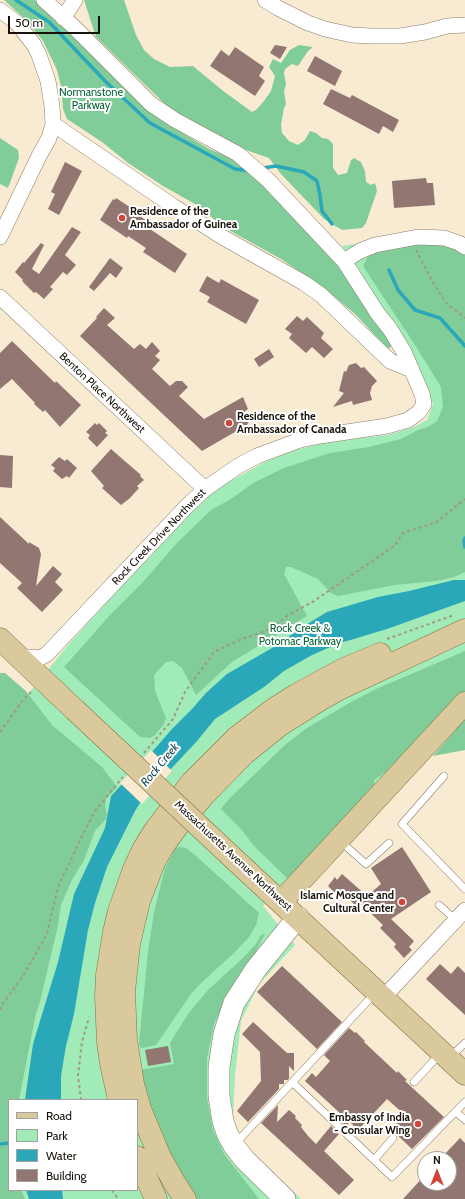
<!DOCTYPE html>
<html>
<head>
<meta charset="utf-8">
<style>
	body { margin:0 }
	#map { position:relative; width:465px; height:1199px; overflow:hidden; background:#f9ead2; font-family:Cabin,sans-serif }
	canvas { display:block }
	.legend { position:absolute; left:8px; top:1099px; width:130px; height:92px; box-sizing:border-box; background:#fff; border:1px solid #a3a19d; margin:0; padding:5px 7px; list-style:none; font-size:12px; color:#18130a }
	.legend li { display:flex; align-items:center; gap:8px; height:20px }
	.legend b { width:20px; border:1px solid #a3a19d }
	.north { position:absolute; left:417px; top:1151px; width:40px; height:40px; box-sizing:border-box; background:#fff; border:1px solid #a3a19d; border-radius:50%; rotate:0deg; font-size:11px; font-weight:700; line-height:16px; text-align:center; color:#18130a }
	.north::after { content:''; display:block; margin:auto; width:14px; height:18px; background:#d2443a; clip-path:polygon(50% 0,100% 100%,50% 72%,0 100%) }
	.scale { position:absolute; left:8px; top:16px; width:92px; height:18px; box-sizing:border-box; border:2px solid #18130a; border-top:0; padding-left:5px; font-size:12px; line-height:14px; white-space:nowrap; color:#18130a; -webkit-text-stroke:3px #fff; paint-order:stroke }
</style>
</head>
<body>
<div id="map">
<canvas width="465" height="1199"></canvas>
<ul class="legend">
<li><b style="height:5px;background:#d9c99c"></b>Road</li>
<li><b style="height:11px;background:#a1ebb9"></b>Park</li>
<li><b style="height:11px;background:#2aa8ba"></b>Water</li>
<li><b style="height:11px;background:#917671"></b>Building</li>
</ul>
<div class="north">N</div>
<div class="scale">50 m</div>
</div>
<script>
const g = document.querySelector('canvas').getContext('2d');
g.lineJoin = 'round';
function fill(path, color) {
  g.fillStyle = color;
  g.fill(path, 'evenodd');
}
function poly(rows) {
  const path = new Path2D();
  for (const r of rows) {
    path.moveTo(r[0], r[1]);
    for (let i = 2; i < r.length; i += 2) path.lineTo(r[i], r[i + 1]);
  }
  return path;
}
function trace(path, color, width, dash) {
  g.strokeStyle = color;
  g.lineWidth = width;
  g.lineCap = dash ? 'butt' : 'round';
  g.setLineDash(dash || []);
  g.stroke(path);
}
function label(font, color, halo, rows, align = 'center') {
  g.font = font + ' Cabin,sans-serif';
  g.lineWidth = 4;
  g.setLineDash([]);
  g.textBaseline = 'middle';
  g.strokeStyle = halo;
  g.fillStyle = color;
  for (const [text, x, y, turn = 0] of rows) {
    g.save();
    g.translate(x, y);
    g.rotate((+turn || 0) * Math.PI / 180);
    g.textAlign = isNaN(turn) ? turn : align;
    if (halo) g.strokeText(text, 0, 0);
    g.fillText(text, 0, 0);
    g.restore();
  }
}
const green = poly([
	[424,234,465,249,465,715,298,876,263,906,295,945,259,984,241,1021,235,1075,233,1120,241,1137,254,1154,301,1199,0,1199,0,674,28,694,69,644,183,517,221,486,263,463,291,451,328,442,388,435,414,427,427,420,433,404,425,389,342,246],
	[9,1100,137,1100,137,1190,9,1190]
]);
const forest = poly([
	[4,0,35,0,149,110,184,134,209,149,236,160,272,193,339,264,393,345,388,349,356,315,324,288,281,259,225,228,195,204,163,186,128,163,102,142,67,119,63,109,61,86,57,70,43,41,26,20],
	[84,0,124,0,136,35,144,50,154,59,170,67,193,66,222,90,252,112,256,110,264,101,271,91,275,76,269,67,273,59,281,63,290,50,299,45,312,47,312,48,308,51,298,66,292,64,285,69,284,73,286,84,284,91,286,104,284,108,281,125,282,133,289,141,298,145,305,140,310,131,316,133,322,138,328,139,333,144,333,168,338,175,347,173,351,160,354,158,361,162,365,171,366,182,371,185,375,183,377,191,366,223,362,228,342,230,324,219,281,174,269,158,243,149,172,111,96,37],
	[0,138,18,150,19,158,8,188,0,184],
	[438,239,465,252,465,572,454,577,436,581,395,585,338,596,331,593,318,579,291,567,286,567,284,574,307,616,232,662,196,695,182,668,173,661,166,662,154,675,155,691,166,718,164,724,155,735,150,738,140,737,64,667,112,613,143,582,177,543,211,510,231,499,253,483,284,468,330,453,369,447,401,439,416,431,430,426,437,421,443,407,441,387,415,345,363,266,372,249],
	[465,651,465,691,391,768,374,780,374,791,290,881,254,846,241,829,221,809,228,800,286,744,307,728,351,702,376,689],
	[0,673,5,673,26,691,52,725,102,767,117,787,106,799,105,806,107,815,106,819,95,831,84,860,72,880,61,905,58,925,40,1002,36,1013,19,1100,9,1100,9,1190,21,1190,25,1199,0,1199],
	[465,719,465,750,433,756],
	[179,847,186,848,195,855,259,913,256,925,250,936,233,954,201,983,191,994,156,1045,142,1048,140,1047,139,1044,148,951,154,912,165,868,175,849],
	[265,934,243,976,227,996,214,1024,207,1058,207,1098,213,1130,224,1154,259,1199,196,1199,170,1159,145,1095,140,1070,174,1064,170,1043,188,1014,208,990,243,958,256,944,261,935]
]);
const water = poly([
	[454,580,465,580,465,601,387,629,337,644,312,655,284,671,264,687,215,719,197,741,142,800,135,811,107,867,95,903,88,930,74,1014,66,1046,61,1076,61,1100,25,1100,33,1044,58,962,74,894,105,828,111,796,152,752,171,730,192,709,206,693,227,674,279,644,299,629,327,612,378,597,409,591],
	[26,1190,62,1190,63,1199,29,1199]
]);
const pier = poly([
	[151,750,172,771,142,804,120,783]
]);
const stream = poly([
	[16,0,49,22,106,82,150,123,235,169,251,171],
	[263,168,276,166,304,172,317,181,320,195,322,211,332,224],
	[389,270,398,290,415,310,440,318,465,346],
	[465,538,464,541,465,547],
	[0,1144,9,1143]
]);
const building = poly([
	[275,45,287,47,280,59,270,53],
	[235,47,264,67,259,76,265,81,255,96,210,66,221,50,229,56],
	[315,56,342,71,335,86,307,71],
	[331,89,350,98,352,95,399,120,393,132,383,126,379,134,323,104],
	[65,162,82,171,59,215,48,209,55,194,51,192],
	[426,178,427,183,433,183,435,205,394,208,392,181],
	[116,198,142,215,141,217,147,221,144,225,187,254,175,273,143,252,146,248,128,236,127,238,100,220,113,199,115,200],
	[72,227,81,232,65,255,76,265,67,275,63,272,50,287,53,289,44,299,36,292,34,293,22,281,23,280,15,272,23,262,24,263,41,243,44,245,32,269,39,274],
	[110,258,123,268,116,278,110,273,94,291,89,287],
	[207,276,219,283,221,279,259,300,246,324,207,302,210,297,199,291],
	[104,308,115,318,107,325,134,349,140,344,146,349,152,342,160,351,155,356,160,360,152,369,170,386,176,381,182,381,188,387,179,396,204,419,243,397,248,409,245,411,249,421,247,425,202,451,80,336,97,318,96,317],
	[297,316,303,321,307,317,324,333,321,338,333,349,324,358,312,347,306,353,289,338,292,334,285,329],
	[12,341,55,383,56,381,81,405,60,427,45,410,43,412,34,404,35,403,12,379,0,389,0,353],
	[269,349,274,357,259,367,254,359],
	[356,363,361,368,364,367,377,381,372,386,370,393,372,400,353,405,352,401,333,407,344,393,339,391,344,371,346,372,349,365],
	[95,423,97,425,99,423,107,431,105,433,108,435,97,447,88,438,90,435,86,432],
	[111,449,127,463,141,475,140,476,144,480,137,486,139,488,130,498,121,505,102,488,104,486,91,471],
	[0,455,13,456,12,488,0,487],
	[59,457,65,461,67,459,77,468,69,478,67,476,62,479,53,471,55,468,51,465],
	[0,517,29,544,29,542,39,548,41,554,36,586,53,566,62,574,55,582,63,590,42,612,17,588,22,583,0,563],
	[402,847,431,892,391,919,414,941,409,947,412,950,404,958,394,947,396,944,380,928,383,925,361,904,358,908,342,892,338,896,328,886,335,877,337,880,342,874,367,896,381,884,371,868],
	[440,964,451,974,458,966,465,973,465,1015,426,979],
	[282,966,342,1022,317,1049,257,992],
	[253,1022,287,1053,294,1053,294,1071,289,1066,289,1078,288,1080,284,1080,284,1084,279,1084,279,1089,248,1122,237,1111,261,1081,260,1052,242,1034],
	[349,1028,355,1033,356,1032,365,1041,364,1042,397,1073,398,1071,407,1080,405,1081,444,1117,412,1149,391,1129,405,1115,387,1099,358,1130,350,1122,346,1126,338,1119,342,1115,305,1081,312,1073,316,1077,330,1061,324,1055],
	[168,1046,171,1062,148,1066,145,1050],
	[278,1105,277,1122,289,1110,296,1116,295,1118,302,1125,301,1127,308,1136,316,1144,331,1126,339,1134,324,1151,354,1180,339,1195,261,1123],
	[460,1138,465,1143,465,1199,403,1199,425,1175,425,1183,449,1183,449,1159,446,1159,443,1156]
]);
const path = poly([
	[416,250,432,281,446,303,465,318],
	[387,639,454,615],
	[0,732,23,700,31,692],
	[144,753,173,719,185,692,214,652,242,639,271,629,287,616,314,601,394,546,403,533,437,522,465,499],
	[0,1010,4,1002,23,976,47,934,58,887,84,832,95,811,123,777],
	[81,1100,78,1075,82,1042,89,1017],
	[112,1190,118,1199]
]);
const lane = poly([
	[444,776,402,824,465,889],
	[340,841,366,864,389,843],
	[439,905,456,920],
	[450,1057,465,1043],
	[292,1082,392,1177,465,1102],
	[414,1082,440,1054],
	[456,1112,465,1120],
	[235,1144,375,993],
	[374,1160,393,1138]
]);
const street = poly([
	[265,0,278,8,308,23,325,29,352,35,371,36,400,36,425,32,447,26,465,25],
	[0,10,17,23,34,45,39,55,48,81,52,106,53,124,49,138,39,156,0,237],
	[63,18,75,0],
	[53,124,173,206,224,238,304,283,321,295,390,361,412,370],
	[344,261,360,251,375,245,418,237,444,238,459,243,465,247],
	[0,297,205,489],
	[16,656,40,658,47,654,186,507,205,489,238,466,257,456,300,440,320,436,387,426,408,420,419,412,424,404,422,394,404,352,390,329,378,314,344,261,268,180,238,154,175,120,151,104,74,27,44,0],
	[383,998,465,910]
]);
const secondary = poly([
	[285,1199,245,1160,234,1146,227,1133,223,1121,219,1096,219,1067,224,1034,234,1003,256,969,298,917]
]);
const primary = poly([
	[0,639,75,710],
	[248,872,465,1074],
	[281,902,465,703],
	[119,1100,111,1063,108,1042,106,997,107,975,114,932,119,911,134,869,144,848,156,829,192,782,236,738,274,709,296,695,342,670,380,654],
	[137,1157,156,1199],
	[185,1199,174,1182,160,1157,140,1109,133,1084,126,1040,124,991,129,944,139,901,154,862,164,845,176,828,204,795,244,754,280,725,318,701,339,689,465,630]
]);
const primaryBridge = poly([
	[75,710,248,872]
]);
const markers = [
	[122,218,4,"#d2443a"],
	[229,423,4,"#d2443a"],
	[402,902,4,"#d2443a"],
	[418,1124,4,"#d2443a"]
];
const parkNames = [
	["Normanstone",91,93],
	["Parkway",91,106],
	["Rock Creek &",300,629],
	["Potomac Parkway",300,642]
];
const poiNames = [
	["Residence of the",130,212],
	["Ambassador of Guinea",130,225],
	["Residence of the",237,417],
	["Ambassador of Canada",237,430],
	["Islamic Mosque and",394,896,"right"],
	["Cultural Center",394,909,"right"],
	["Embassy of India",410,1118,"right"],
	["- Consular Wing",410,1131,"right"]
];
const streetNames = [
	["Benton Place Northwest",102,393,43],
	["Rock Creek Drive Northwest",159,537,-46],
	["Massachusetts Avenue Northwest",233,856,43]
];
const waterNames = [
	["Rock Creek",160,765,-50]
];
fill(green, '#a1ebb9');
fill(forest, '#80cd99');
fill(water, '#2aa8ba');
fill(pier, '#f9ead2');
trace(stream, '#2aa8ba', 3.5);
fill(building, '#917671');
trace(lane, '#8a7c67', 8);
trace(street, '#8a7c67', 16);
trace(secondary, '#8a7c67', 22);
trace(primary, '#85723e', 23);
trace(path, '#a29785', 2, [3, 3]);
trace(lane, '#fff', 7);
trace(street, '#fff', 15);
trace(secondary, '#fff', 21);
trace(primary, '#d9c99c', 22);
trace(primaryBridge, '#85723e', 23, []);
trace(primaryBridge, '#d9c99c', 22);
for (const [x, y, r, color] of markers) {
  const dot = new Path2D();
  dot.arc(x, y, r, 0, 2 * Math.PI);
  g.fillStyle = color;
  g.fill(dot);
  trace(dot, '#fff', 1.5);
}
label('11px', '#076537', '#fff', parkNames);
label('bold 11px', '#18130a', '#fff', poiNames, 'left');
label('11px', '#18130a', '#fff', streetNames);
label('italic 12px', '#1a4d55', '#fff', waterNames);
</script>
</body>
</html>
